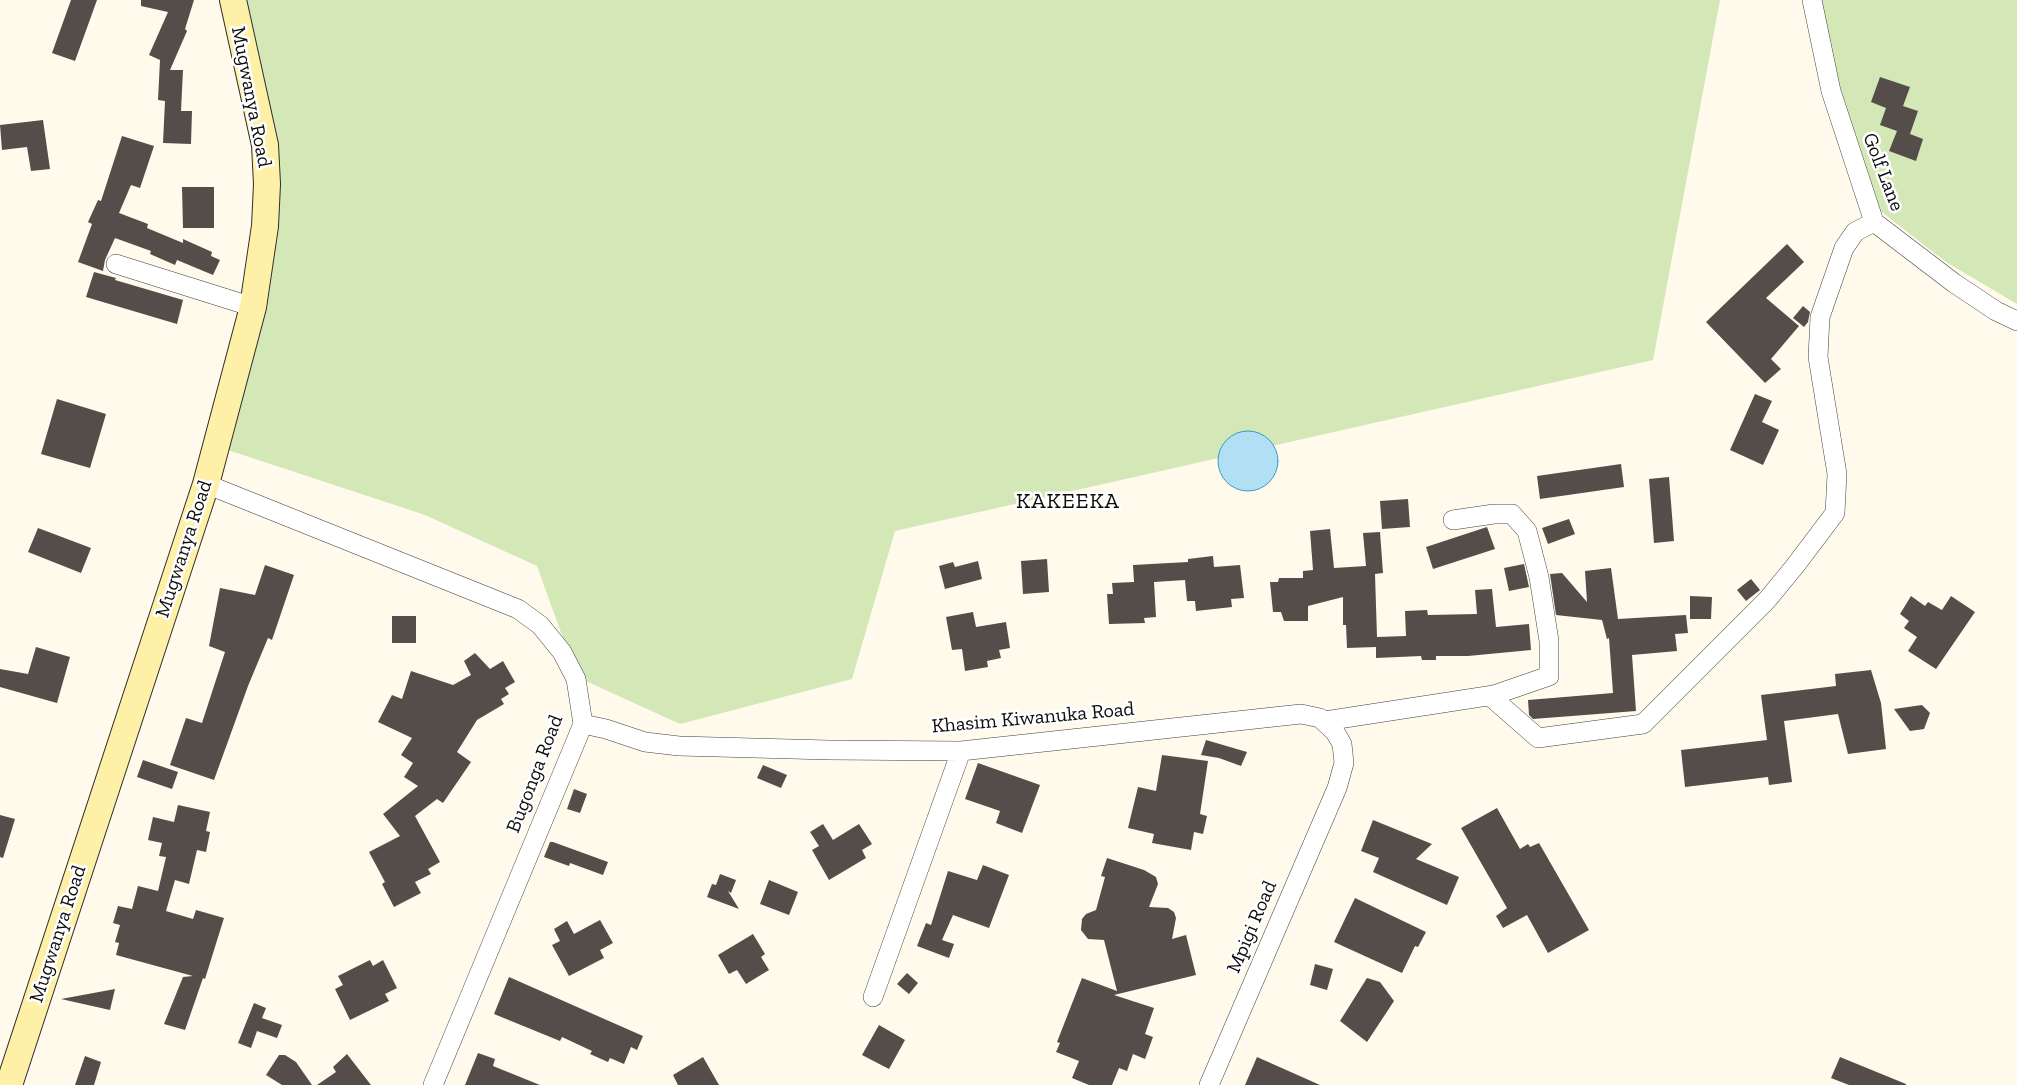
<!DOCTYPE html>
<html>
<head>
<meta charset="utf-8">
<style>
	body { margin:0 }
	canvas { display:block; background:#fffaec }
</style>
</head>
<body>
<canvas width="2017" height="1085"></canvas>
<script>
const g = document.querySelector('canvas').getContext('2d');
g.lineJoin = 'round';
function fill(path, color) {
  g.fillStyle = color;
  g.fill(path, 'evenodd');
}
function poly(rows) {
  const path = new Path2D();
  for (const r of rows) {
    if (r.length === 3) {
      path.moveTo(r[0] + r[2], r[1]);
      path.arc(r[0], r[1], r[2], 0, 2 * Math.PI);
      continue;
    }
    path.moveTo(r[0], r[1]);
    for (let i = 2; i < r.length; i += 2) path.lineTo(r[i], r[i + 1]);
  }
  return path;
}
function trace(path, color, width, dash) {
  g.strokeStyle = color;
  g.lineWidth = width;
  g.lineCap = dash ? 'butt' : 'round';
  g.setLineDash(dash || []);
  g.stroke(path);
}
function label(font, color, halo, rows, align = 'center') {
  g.font = font + ' "Zilla Slab",serif';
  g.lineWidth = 5;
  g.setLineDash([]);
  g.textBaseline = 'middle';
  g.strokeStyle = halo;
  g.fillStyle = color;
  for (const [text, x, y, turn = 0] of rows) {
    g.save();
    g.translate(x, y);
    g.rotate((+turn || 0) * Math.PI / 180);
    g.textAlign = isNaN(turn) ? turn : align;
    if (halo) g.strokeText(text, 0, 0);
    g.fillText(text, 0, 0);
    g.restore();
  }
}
const green = poly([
	[229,0,1720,0,1653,360,895,531,852,679,680,724,577,677,537,566,425,515,219,447,271,163],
	[1816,0,2017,0,2017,304,1946,262,1874,206,1852,153]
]);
const water = poly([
	[1248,461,30]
]);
const building = poly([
	[71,0,97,0,75,61,52,53],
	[141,0,194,0,185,29,187,31,170,70,183,70,181,111,192,111,191,144,163,143,165,101,158,100,160,60,149,55,168,12,141,6],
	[1880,77,1910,87,1903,106,1918,111,1910,134,1923,139,1916,161,1889,151,1897,131,1880,125,1886,108,1871,102],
	[43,120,50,169,31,171,27,147,2,150,0,125],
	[122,136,154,146,140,188,131,185,119,213,148,224,147,228,183,243,183,239,212,252,211,256,220,260,213,275,177,260,175,265,150,254,151,251,115,238,105,260,103,271,78,262,92,224,88,222,98,200,101,201],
	[182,187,214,187,214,228,183,228],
	[1787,244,1804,262,1766,298,1799,326,1771,359,1781,369,1765,383,1706,322],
	[94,272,116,278,115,280,183,300,177,324,86,297],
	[1803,306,1810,312,1808,322,1804,327,1793,318],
	[1755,394,1772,401,1762,422,1779,430,1763,465,1730,450],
	[57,399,106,414,90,468,41,454],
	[1621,464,1624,487,1540,499,1537,476],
	[1669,477,1674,541,1654,543,1649,479],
	[1408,499,1410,527,1382,529,1380,501],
	[1569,519,1575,534,1548,544,1542,528],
	[1487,527,1495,549,1433,569,1426,547],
	[38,528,91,548,81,573,28,552],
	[1330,529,1334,568,1366,566,1363,533,1380,532,1383,573,1375,574,1377,637,1406,636,1405,611,1427,610,1428,615,1477,614,1475,590,1492,589,1496,627,1529,624,1531,650,1468,656,1436,656,1436,660,1422,660,1421,656,1376,658,1376,647,1347,648,1346,625,1343,625,1343,597,1308,606,1308,621,1284,621,1281,612,1273,612,1270,582,1278,582,1279,578,1303,578,1303,571,1313,570,1310,531],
	[1213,556,1214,567,1240,565,1244,598,1231,599,1232,607,1196,611,1195,601,1187,601,1185,580,1154,582,1156,617,1144,618,1145,623,1109,624,1107,594,1113,594,1112,583,1134,582,1133,565,1188,562,1188,559],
	[1047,559,1049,592,1023,594,1021,561],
	[978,561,982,579,945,589,939,566,953,562,955,567],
	[1524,564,1529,587,1509,591,1504,568],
	[265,565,294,575,272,640,268,638,248,686,214,780,170,765,186,718,202,723,225,652,209,646,220,588,255,595],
	[1611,568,1618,619,1686,615,1688,633,1675,634,1677,651,1632,655,1636,711,1533,719,1529,715,1528,700,1613,693,1609,638,1607,639,1602,620,1556,615,1550,574,1562,573,1587,602,1585,571],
	[1751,579,1760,590,1746,601,1737,590],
	[1690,596,1712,597,1711,619,1690,619],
	[1911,596,1925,606,1928,602,1942,610,1951,596,1975,612,1936,669,1908,651,1917,637,1904,628,1909,621,1900,614],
	[973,612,976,627,1006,622,1010,648,999,650,1001,658,987,661,988,667,965,671,962,649,952,650,946,617],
	[392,616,416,616,416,643,392,643],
	[36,647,70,657,57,703,0,687,0,669,28,674],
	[475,653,490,669,503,661,515,682,505,688,509,694,501,699,504,704,477,720,457,752,471,762,443,803,437,799,415,816,440,862,428,869,431,874,415,882,421,893,394,907,382,884,385,882,369,852,400,836,383,814,418,786,404,777,413,763,401,755,412,738,378,722,392,695,402,699,411,671,453,685,471,675,464,661],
	[1871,670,1881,703,1886,749,1848,754,1838,714,1784,721,1792,782,1769,785,1768,777,1685,787,1681,750,1767,740,1761,695,1836,686,1835,674],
	[1922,705,1930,713,1924,729,1910,731,1894,709],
	[1206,740,1247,752,1241,766,1219,758,1201,755],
	[1162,755,1208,761,1200,814,1207,816,1203,834,1194,832,1191,850,1152,843,1154,834,1128,828,1138,787,1156,791],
	[143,760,178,772,172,789,137,777],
	[978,763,1040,785,1022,833,996,823,1000,811,965,799],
	[763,765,787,775,781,788,757,778],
	[574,789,587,794,580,813,567,809],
	[178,805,210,812,206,831,210,832,206,852,197,850,189,884,175,880,166,911,193,919,196,910,224,918,205,979,203,978,185,1030,164,1024,183,977,193,976,116,955,119,943,115,942,120,925,113,923,118,906,132,909,138,886,158,891,166,857,159,856,162,843,148,840,153,817,174,822],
	[1497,808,1520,849,1528,844,1530,847,1539,843,1589,930,1548,953,1527,915,1503,928,1496,916,1507,908,1461,828],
	[0,815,15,819,3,858,0,857],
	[1373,820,1432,844,1416,859,1459,877,1447,905,1373,872,1379,858,1361,851],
	[823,824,833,840,859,824,872,844,862,850,866,858,829,880,812,850,819,846,810,832],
	[550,842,553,842,608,862,603,875,570,863,569,866,544,857],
	[1107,858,1144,870,1156,877,1158,884,1149,907,1168,908,1174,912,1176,918,1172,939,1186,935,1196,975,1114,995,1154,1008,1145,1034,1153,1037,1145,1059,1133,1054,1127,1071,1119,1068,1112,1085,1089,1085,1072,1078,1079,1061,1056,1052,1060,1043,1057,1042,1082,978,1117,991,1104,940,1088,939,1081,930,1082,919,1086,914,1096,910,1105,877,1101,876],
	[983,865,1009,875,989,928,953,915,942,940,954,944,949,958,917,946,926,923,931,925,948,871,977,880],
	[720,874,736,880,731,893,728,891,739,909,707,897,712,884,716,885],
	[769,880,798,892,789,915,760,904],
	[1355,898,1426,932,1418,947,1415,946,1402,973,1334,942],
	[600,920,613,943,600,950,604,958,569,976,552,945,560,941,554,929,567,921,574,934],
	[753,934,765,954,761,957,769,970,746,984,737,970,729,974,718,955],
	[370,960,373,966,383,960,397,988,385,994,389,1001,350,1020,335,989,343,985,338,976],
	[1315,964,1333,969,1327,990,1310,985],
	[907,973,918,983,909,994,897,984],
	[509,977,643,1036,637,1050,631,1047,624,1064,610,1058,608,1062,590,1054,592,1051,562,1037,560,1041,494,1014],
	[1367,978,1380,982,1394,1001,1367,1042,1340,1021],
	[115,989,110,1010,61,999],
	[254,1003,266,1008,262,1018,282,1025,277,1038,257,1031,251,1048,238,1043],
	[879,1025,905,1040,889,1069,862,1055],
	[478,1053,495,1059,493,1066,540,1085,465,1085],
	[347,1054,371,1085,317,1085,336,1072,333,1067],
	[279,1055,285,1055,296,1062,312,1085,282,1085,266,1075],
	[85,1056,101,1062,94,1085,75,1085],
	[703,1057,719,1085,678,1085,673,1075],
	[1257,1057,1320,1085,1245,1085],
	[1840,1057,1906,1084,1906,1085,1849,1085,1831,1078]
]);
const street = poly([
	[1812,0,1831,91,1874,222,1954,283,1996,311,2017,321],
	[116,264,253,307],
	[206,484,518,609,540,625,562,652,576,679,583,724,433,1085],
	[1490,696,1538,738,1643,724,1767,600,1795,566,1835,513,1837,474,1818,357,1820,317,1844,248,1855,232,1874,222],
	[1325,721,1494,695,1549,676,1549,641,1539,577,1527,531,1512,514,1494,514,1453,520],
	[583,724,606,729,645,742,679,746,829,750,961,751,1301,714,1320,718,1335,732,1342,744,1344,763,1337,788,1209,1085],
	[873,997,961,751]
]);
const secondary = poly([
	[9,1085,206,484,253,307,265,226,267,184,265,145,233,0]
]);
const streetNames = [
	["Mugwanya Road",251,97,79],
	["Golf Lane",1883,172,69],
	["Mugwanya Road",184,549,-72],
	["Khasim Kiwanuka Road",1033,718,-5],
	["Bugonga Road",535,774,-69],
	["Mpigi Road",1252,927,-67],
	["Mugwanya Road",58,934,-72]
];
const quarterNames = [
	["KAKEEKA",1068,502]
];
fill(green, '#d3e8b6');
fill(water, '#b1e0f5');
trace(water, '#3999cc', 1);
fill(building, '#554d49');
trace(street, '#3f3f3f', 20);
trace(secondary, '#2e2e2e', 28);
trace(street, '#fff', 19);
trace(secondary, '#fef0a7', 26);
label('20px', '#0c0c0c', '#fff', streetNames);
g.letterSpacing = '1px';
label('22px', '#0c0c0c', '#fff', quarterNames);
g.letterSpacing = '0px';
</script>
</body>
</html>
